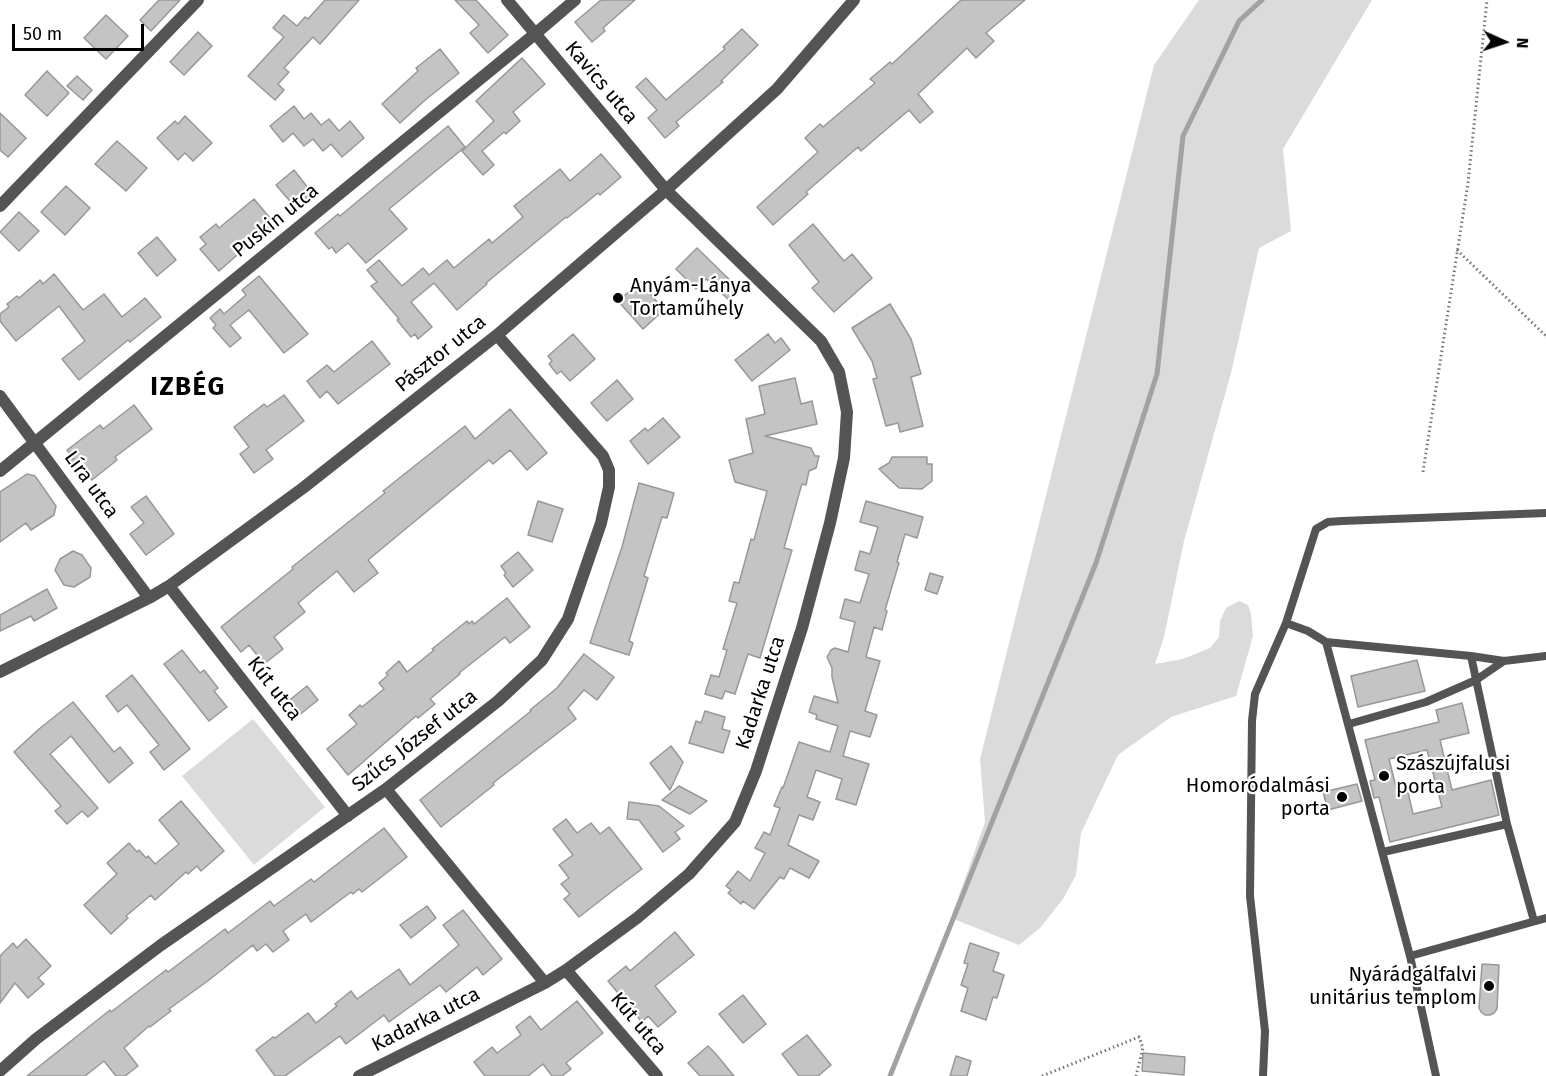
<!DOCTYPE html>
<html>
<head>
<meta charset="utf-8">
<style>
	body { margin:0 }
	#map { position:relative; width:1546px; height:1076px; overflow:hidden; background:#fff; font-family:"Fira Sans",sans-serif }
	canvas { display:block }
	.north { position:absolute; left:1474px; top:12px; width:60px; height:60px; -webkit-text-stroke:4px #fff; paint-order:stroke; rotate:93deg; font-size:16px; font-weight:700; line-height:24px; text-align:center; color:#000 }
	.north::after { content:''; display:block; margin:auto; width:21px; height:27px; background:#000; clip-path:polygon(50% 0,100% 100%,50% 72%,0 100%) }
	.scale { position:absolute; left:12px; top:24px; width:132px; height:27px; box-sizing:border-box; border:3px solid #000; border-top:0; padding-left:8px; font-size:18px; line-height:21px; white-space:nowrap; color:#000; -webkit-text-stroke:4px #fff; paint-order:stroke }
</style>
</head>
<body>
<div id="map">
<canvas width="1546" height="1076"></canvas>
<div class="north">N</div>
<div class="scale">50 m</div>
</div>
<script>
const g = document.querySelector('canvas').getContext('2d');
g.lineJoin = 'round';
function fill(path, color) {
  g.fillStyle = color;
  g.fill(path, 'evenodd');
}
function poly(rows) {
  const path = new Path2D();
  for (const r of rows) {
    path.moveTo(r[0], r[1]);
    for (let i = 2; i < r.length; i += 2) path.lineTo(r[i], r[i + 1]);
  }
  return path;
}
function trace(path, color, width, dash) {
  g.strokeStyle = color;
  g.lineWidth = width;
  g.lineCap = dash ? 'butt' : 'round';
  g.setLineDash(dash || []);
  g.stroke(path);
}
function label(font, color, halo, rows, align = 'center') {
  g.font = font + ' "Fira Sans",sans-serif';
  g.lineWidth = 4.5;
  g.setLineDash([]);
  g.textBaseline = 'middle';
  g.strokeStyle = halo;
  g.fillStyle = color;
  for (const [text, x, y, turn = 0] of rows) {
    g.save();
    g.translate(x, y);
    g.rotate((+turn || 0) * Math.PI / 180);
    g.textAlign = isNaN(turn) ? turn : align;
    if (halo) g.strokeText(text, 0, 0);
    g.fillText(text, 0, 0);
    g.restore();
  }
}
const green = poly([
	[1199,0,1372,0,1283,149,1291,231,1259,248,1231,373,1184,541,1164,637,1155,664,1183,659,1210,648,1219,637,1220,621,1226,608,1239,601,1248,605,1251,614,1253,636,1236,696,1171,717,1118,755,1081,833,1076,875,1063,899,1040,928,1019,945,951,918,985,822,980,759,1154,65],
	[253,719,325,807,254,865,182,776]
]);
const stream = poly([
	[890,1076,1096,563,1157,374,1183,136,1239,21,1262,0]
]);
const building = poly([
	[159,0,180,0,151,31,140,20,159,0],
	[325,0,359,0,320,44,313,37,284,68,289,72,278,84,284,90,275,100,248,76,284,37,273,28,284,15,297,26,305,17,308,19,325,0],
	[455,0,476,0,508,35,488,53,470,33,479,25,455,0],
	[601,0,635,0,603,28,605,31,592,42,575,22,601,0],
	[961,0,1025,0,986,33,994,41,976,58,967,48,918,94,933,112,920,123,909,110,861,151,858,147,806,192,808,194,773,225,757,207,818,152,805,138,820,124,823,127,875,83,870,79,890,62,892,64,961,0],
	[106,15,128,36,106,59,84,38,106,15],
	[742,29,758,45,721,81,723,82,676,122,679,126,665,138,648,118,657,110,636,87,646,78,666,100,725,49,723,47,742,29],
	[198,32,212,46,184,75,170,62,198,32],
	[440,49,459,73,424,101,400,123,382,104,418,71,416,68,440,49],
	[522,58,545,84,513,112,520,121,506,134,504,132,482,151,494,165,483,175,462,151,494,121,476,101,522,58],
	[47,71,69,93,47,116,25,95,47,71],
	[77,76,92,90,83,100,67,86,77,76],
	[294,106,304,119,311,113,321,125,329,119,339,131,350,121,364,138,342,157,331,144,323,151,313,139,304,146,293,133,283,142,270,126,294,106],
	[0,113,26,138,8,157,0,150,0,113],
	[185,116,212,143,193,161,185,153,178,160,157,138,175,121,178,124,185,116],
	[448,126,465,147,389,209,407,229,366,263,348,243,336,253,332,247,329,249,315,233,338,214,340,216,448,126],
	[117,141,147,168,126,191,95,164,117,141],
	[601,154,621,177,600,195,598,193,567,218,566,217,486,283,487,284,457,310,434,283,411,302,432,327,418,339,415,334,411,337,397,320,399,319,371,286,377,282,367,270,379,260,402,286,423,268,429,275,447,260,454,268,489,239,492,243,523,217,514,206,560,169,570,181,601,154],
	[294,170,312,193,295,207,276,185,294,170],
	[66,186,90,208,65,235,41,212,66,186],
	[254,199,275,224,252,243,252,242,219,271,200,249,206,244,200,237,216,224,219,228,254,199],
	[19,212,39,231,19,251,0,232,19,212],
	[813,224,844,261,852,254,872,278,834,312,812,288,819,282,789,245,813,224],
	[157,237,176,260,157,276,138,253,157,237],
	[697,248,739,289,729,300,706,279,696,289,676,269,697,248],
	[54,274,83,310,104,294,122,317,145,298,161,317,130,342,128,340,79,380,62,359,85,341,59,306,16,341,0,321,0,314,9,307,7,304,17,296,19,298,40,280,43,284,54,274],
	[259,276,308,334,284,353,249,310,230,325,241,338,230,347,213,328,216,325,210,318,220,309,224,314,246,295,242,290,259,276],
	[640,282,664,310,643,329,618,301,640,282],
	[890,304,911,339,921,374,911,377,923,426,900,432,898,423,886,426,873,379,877,378,872,361,852,328,890,304],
	[573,334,595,359,570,381,561,371,557,374,549,364,552,361,548,356,573,334],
	[768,334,775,343,781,338,790,350,752,381,735,360,768,334],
	[372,341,390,364,338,404,327,391,320,398,307,381,327,365,334,372,372,341],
	[795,378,801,404,812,401,817,424,765,436,811,448,815,456,819,456,816,468,809,471,806,485,802,484,801,487,784,548,792,550,760,658,748,654,735,694,725,691,722,699,705,694,711,675,719,677,727,650,723,649,737,603,729,601,734,582,739,583,751,539,754,540,767,491,735,482,729,460,753,453,746,419,765,414,759,386,795,378],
	[617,380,633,399,607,421,591,403,617,380],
	[284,395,304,421,266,450,273,459,254,473,240,454,249,447,234,427,264,404,267,407,284,395],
	[134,405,152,429,115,457,117,460,92,480,83,469,76,474,68,463,74,458,67,450,100,425,103,429,134,405],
	[510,409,547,453,527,470,510,450,493,464,489,460,368,560,378,573,354,592,337,571,298,603,305,612,274,637,283,649,264,664,249,645,241,652,221,627,293,569,292,567,385,493,383,491,465,426,475,439,510,409],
	[663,418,680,437,648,464,630,441,645,428,648,431,663,418],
	[892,457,927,457,927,464,932,464,932,481,922,489,899,488,879,469,889,463,892,457],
	[27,474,35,476,56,506,54,515,31,530,26,523,0,542,0,492,27,474],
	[639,483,674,493,667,518,662,517,644,576,648,578,629,641,633,643,629,655,590,643,622,547,639,483],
	[146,496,174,534,146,555,130,534,144,523,131,507,146,496],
	[538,501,563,509,552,542,528,535,538,501],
	[866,501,923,517,917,538,905,534,897,562,899,563,885,610,887,611,882,630,874,627,866,657,880,661,865,711,877,715,870,737,850,731,843,756,869,764,856,805,836,799,842,779,816,770,807,797,820,802,813,820,799,815,788,845,819,861,809,878,790,868,784,879,780,877,754,909,743,901,741,904,728,893,731,890,726,886,738,871,750,881,765,853,755,848,764,832,770,835,780,808,774,806,782,787,783,788,799,742,830,752,838,726,816,719,817,715,809,712,814,696,838,703,832,677,832,668,827,657,831,650,835,648,848,652,855,622,840,618,845,599,860,603,869,574,855,570,860,551,870,554,878,527,860,522,866,501],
	[73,551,82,555,91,568,90,577,74,587,64,585,55,570,60,559,73,551],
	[518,552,533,570,513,587,504,575,506,573,501,566,518,552],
	[930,573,943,577,937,594,925,590,930,573],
	[47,589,57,608,34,621,31,616,0,631,0,615,47,589],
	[507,598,530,627,510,643,505,637,459,673,460,674,430,699,435,704,418,718,416,716,348,775,327,749,357,724,349,715,360,705,362,707,384,689,379,683,388,675,386,673,399,661,407,672,434,650,432,649,467,621,469,624,472,621,474,624,507,598],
	[182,650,200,673,204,670,218,688,214,691,227,707,209,721,164,664,182,650],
	[584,654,614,677,597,700,584,690,568,708,576,719,493,783,494,785,441,827,420,800,531,711,530,710,557,688,584,654],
	[1417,660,1425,691,1358,707,1351,676,1417,660],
	[132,675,190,749,164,770,150,752,159,745,127,705,118,712,106,696,132,675],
	[307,686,318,700,298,716,287,702,307,686],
	[73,702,114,752,120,747,133,763,109,783,71,736,50,754,98,808,88,817,82,811,67,824,55,811,61,806,14,752,39,729,73,702],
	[1462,703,1469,733,1440,740,1452,790,1491,780,1499,815,1390,842,1379,797,1374,798,1370,781,1375,780,1365,740,1439,722,1436,710,1462,703],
	[1427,750,1442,807,1413,814,1408,792,1398,795,1389,759,1427,750],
	[705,711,725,717,722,729,730,731,723,753,689,743,696,721,701,723,705,711],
	[671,746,683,762,670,790,650,763,671,746],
	[1357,784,1362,801,1328,810,1323,792,1357,784],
	[679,786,707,801,690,814,662,800,679,786],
	[181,801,224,851,201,871,197,866,188,874,186,872,155,900,151,895,126,916,128,918,111,934,84,905,117,874,107,863,129,843,137,852,139,850,146,858,148,856,155,864,179,844,159,820,181,801],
	[629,802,659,806,684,826,675,832,680,839,663,852,639,820,627,819,629,802],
	[566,819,577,833,591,823,600,834,609,827,642,869,619,886,579,917,564,899,570,894,561,884,569,878,559,865,573,855,553,829,566,819],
	[384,828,407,857,362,892,359,889,353,894,351,892,311,922,306,914,283,931,289,940,273,952,266,944,257,951,253,945,209,980,169,1009,171,1011,150,1027,149,1026,124,1048,138,1066,125,1076,116,1076,104,1061,85,1076,27,1076,110,1010,111,1012,166,970,168,972,225,929,228,933,270,901,274,906,311,879,314,882,384,828],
	[427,906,436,918,411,938,400,925,427,906],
	[463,910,502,959,483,975,477,967,446,992,440,985,389,1022,384,1015,346,1044,340,1036,285,1076,275,1076,256,1050,273,1037,275,1038,308,1013,316,1023,337,1006,335,1004,351,991,357,999,399,969,410,985,459,945,443,925,463,910],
	[675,932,694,955,655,986,676,1012,658,1027,648,1016,642,1022,608,981,626,966,630,971,675,932],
	[26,939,51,966,38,978,44,984,28,998,15,983,0,1003,0,956,13,943,17,948,26,939],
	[970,943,999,953,993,971,1004,975,997,998,993,997,986,1020,961,1011,968,988,961,985,968,964,964,963,970,943],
	[1482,964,1499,965,1497,1009,1494,1013,1490,1015,1485,1015,1481,1012,1479,1008,1482,964],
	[743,995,766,1024,743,1043,719,1014,743,995],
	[577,1001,603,1033,566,1063,571,1069,562,1076,552,1076,543,1064,528,1076,485,1076,474,1062,492,1047,497,1053,521,1035,516,1027,530,1016,541,1030,577,1001],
	[807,1035,831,1065,818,1076,799,1076,782,1054,807,1035],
	[708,1046,715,1053,734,1076,700,1076,688,1063,708,1046],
	[1143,1053,1185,1057,1184,1075,1142,1071,1143,1053],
	[956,1056,971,1061,967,1076,950,1076,956,1056]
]);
const path = poly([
	[1457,250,1546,336],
	[1423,472,1468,183,1487,0],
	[1042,1076,1139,1037,1143,1048,1136,1076]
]);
const service = poly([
	[1286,623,1308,631,1326,642,1471,656,1504,661,1546,656],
	[1326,642,1410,956,1436,1076],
	[1471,656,1507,824,1534,921],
	[1349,724,1426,702,1476,680,1504,661],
	[1383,852,1507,824],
	[1410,956,1546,918],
	[1263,1076,1265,1031,1250,896,1252,721,1255,694,1286,623,1316,529,1328,522,1342,521,1546,513]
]);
const minor = poly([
	[0,206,198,0],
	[0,396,149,598],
	[0,471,535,34,575,0],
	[169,586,348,816],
	[0,672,149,598,169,586,303,488,497,335,666,190,777,89,854,0],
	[386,789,545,983],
	[566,970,657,1076],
	[0,1071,36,1039,161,945,386,789,498,701,542,660,568,619,601,523,609,487,609,470,603,456,497,335],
	[359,1076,545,983,566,970,637,918,689,874,735,822,756,771,802,628,830,523,844,458,847,412,839,372,821,341,666,190,507,0]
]);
const markers = [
	[618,298,6,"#000"],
	[1384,776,6,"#000"],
	[1342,797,6,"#000"],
	[1489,986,6,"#000"]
];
const streetNames = [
	["Kavics utca",601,83,50],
	["Puskin utca",276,221,-39],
	["Pásztor utca",441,354,-39],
	["Líra utca",91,485,54],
	["Kút utca",274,689,52],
	["Kadarka utca",761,693,-72],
	["Szűcs József utca",415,741,-38],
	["Kadarka utca",426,1020,-27],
	["Kút utca",638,1024,50]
];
const poiNames = [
	["Anyám-Lánya",630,286],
	["Tortaműhely",630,309],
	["Szászújfalusi",1396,764],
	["porta",1396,787],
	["Homoródalmási",1330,786,"right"],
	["porta",1330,809,"right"],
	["Nyárádgálfalvi",1477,975,"right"],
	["unitárius templom",1477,998,"right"]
];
const districtNames = [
	["IZBÉG",188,388]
];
fill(green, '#dbdbdb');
trace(stream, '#a2a2a2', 5);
fill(building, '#c4c4c4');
trace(building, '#989898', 1.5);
trace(path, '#767676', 3, [1.5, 3]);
trace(service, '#545454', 8);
trace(minor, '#545454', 12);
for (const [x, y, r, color] of markers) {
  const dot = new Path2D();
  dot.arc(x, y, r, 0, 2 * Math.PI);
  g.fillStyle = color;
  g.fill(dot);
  trace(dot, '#fff', 2);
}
label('20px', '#000', '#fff', streetNames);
label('20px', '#000', '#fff', poiNames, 'left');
g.letterSpacing = '1.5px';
label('bold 26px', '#000', '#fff', districtNames);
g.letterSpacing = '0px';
</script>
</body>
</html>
